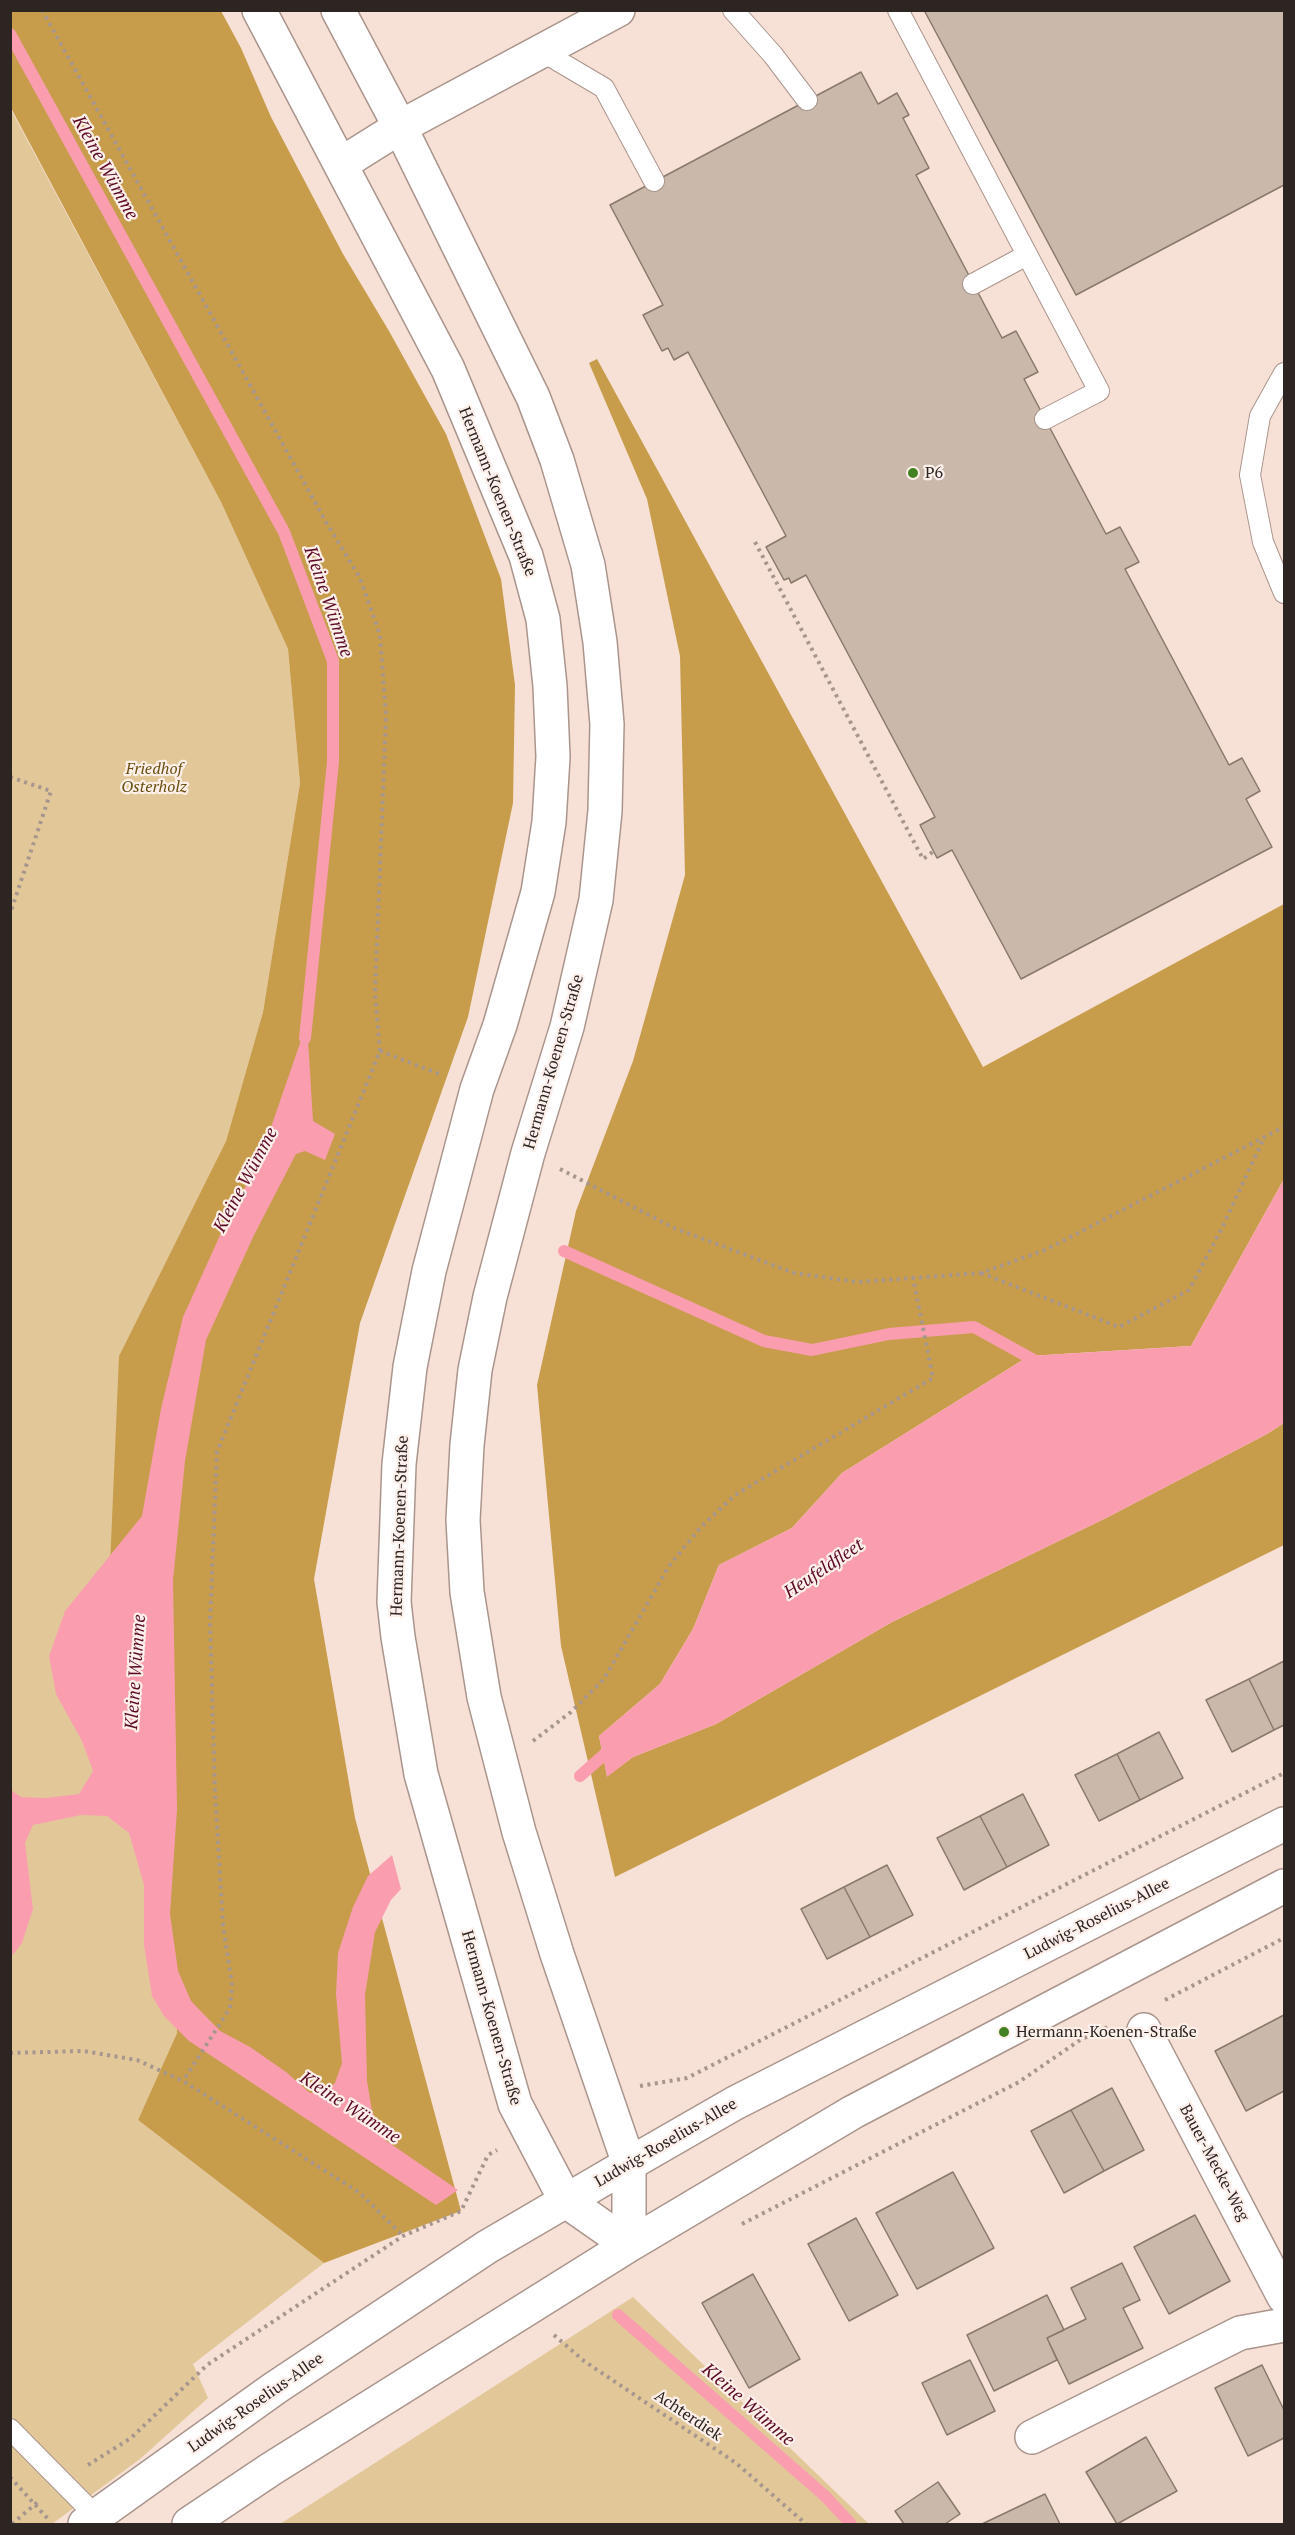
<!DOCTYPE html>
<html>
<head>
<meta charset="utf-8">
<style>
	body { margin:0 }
	#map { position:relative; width:1295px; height:2535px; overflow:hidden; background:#f7e0d6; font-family:"PT Serif",serif }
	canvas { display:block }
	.frame { position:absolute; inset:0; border:12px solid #2d2521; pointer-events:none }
</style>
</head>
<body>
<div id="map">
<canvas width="1295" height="2535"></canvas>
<div class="frame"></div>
</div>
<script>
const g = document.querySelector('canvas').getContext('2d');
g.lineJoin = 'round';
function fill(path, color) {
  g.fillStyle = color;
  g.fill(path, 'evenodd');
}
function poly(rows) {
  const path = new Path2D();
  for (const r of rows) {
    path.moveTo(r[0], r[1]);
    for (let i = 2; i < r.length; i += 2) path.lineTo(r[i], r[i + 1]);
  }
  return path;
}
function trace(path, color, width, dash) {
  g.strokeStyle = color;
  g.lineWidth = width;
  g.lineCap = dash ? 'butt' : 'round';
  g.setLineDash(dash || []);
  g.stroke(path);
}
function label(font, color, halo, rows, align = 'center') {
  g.font = font + ' "PT Serif",serif';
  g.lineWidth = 4.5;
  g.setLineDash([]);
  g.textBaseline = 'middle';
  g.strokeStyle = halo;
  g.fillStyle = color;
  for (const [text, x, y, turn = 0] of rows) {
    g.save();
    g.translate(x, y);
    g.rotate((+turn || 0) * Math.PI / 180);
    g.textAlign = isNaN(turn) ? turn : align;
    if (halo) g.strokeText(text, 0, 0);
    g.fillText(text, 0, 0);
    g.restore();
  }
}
const green = poly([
	[10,108,221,502,288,649,300,783,263,1012,226,1141,119,1356,175,1962,177,2033,138,2120,324,2263,193,2364,208,2398,140,2459,52,2524,10,2524],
	[633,2297,869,2524,280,2524]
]);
const forest = poly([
	[10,11,221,11,241,48,271,117,343,254,389,331,446,434,501,579,515,685,513,803,468,1017,360,1323,314,1579,355,1818,461,2211,324,2263,138,2120,177,2033,175,1962,103,1729,119,1356,226,1141,263,1012,300,783,288,649,221,502,11,108],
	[597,359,983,1067,1284,904,1284,1179,1191,1346,1029,1356,842,1473,792,1528,719,1565,693,1629,660,1684,599,1736,607,1776,633,1757,716,1724,892,1622,1108,1517,1267,1434,1284,1423,1284,1545,615,1877,561,1646,537,1385,576,1211,633,1061,685,875,680,656,647,499,589,363]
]);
const water = poly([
	[307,1023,313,1121,335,1134,325,1160,305,1151,296,1154,254,1235,206,1340,185,1461,173,1580,177,1809,170,1914,178,1971,191,2001,220,2031,250,2047,286,2072,310,2093,326,2091,335,2083,342,2063,336,1994,338,1953,353,1907,368,1876,392,1855,401,1889,391,1900,375,1932,365,1995,367,2081,372,2111,385,2140,458,2190,436,2205,189,2041,164,2016,152,1996,144,1945,144,1885,129,1833,107,1816,81,1815,33,1825,25,1843,33,1909,22,1943,11,1957,11,1790,21,1797,45,1798,79,1794,93,1771,82,1741,56,1694,49,1656,65,1611,142,1516,161,1409,183,1317,222,1231,260,1159],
	[1284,1179,1284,1423,1267,1434,1108,1517,892,1622,716,1724,633,1757,607,1777,599,1736,660,1684,693,1629,719,1565,792,1528,842,1473,1029,1356,1191,1346]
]);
const stream = poly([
	[10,34,284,532,333,661,333,762,305,1038],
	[564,1251,764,1341,812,1350,889,1334,974,1327,1041,1364],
	[580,1776,614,1746],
	[618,2315,825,2496,851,2524]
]);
const building = poly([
	[924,10,1284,10,1284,185,1076,295,924,10],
	[861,72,878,104,897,93,909,115,903,118,929,168,916,175,1002,338,1016,331,1038,372,1024,379,1106,534,1120,527,1139,562,1125,569,1229,765,1242,758,1260,791,1246,799,1272,847,1021,979,952,850,937,858,920,825,935,817,806,575,791,583,789,578,784,580,766,547,786,536,688,352,674,360,668,348,662,351,643,315,663,305,610,205,861,72],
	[1284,1661,1284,1725,1274,1730,1249,1679,1284,1661],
	[1249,1679,1274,1730,1232,1752,1206,1700,1249,1679],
	[1159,1732,1183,1778,1140,1800,1117,1754,1159,1732],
	[1117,1754,1140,1800,1099,1821,1075,1775,1117,1754],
	[1023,1794,1049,1845,1007,1867,980,1816,1023,1794],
	[980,1816,1007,1867,964,1890,937,1838,980,1816],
	[887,1865,913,1915,870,1937,844,1887,887,1865],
	[844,1887,870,1937,827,1959,801,1909,844,1887],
	[1284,2015,1284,2091,1246,2111,1215,2051,1284,2015],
	[1112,2088,1144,2150,1104,2171,1071,2110,1112,2088],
	[1071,2110,1104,2171,1064,2193,1031,2131,1071,2110],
	[953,2172,994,2248,917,2289,876,2213,953,2172],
	[1195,2215,1230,2281,1169,2314,1134,2247,1195,2215],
	[856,2218,898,2295,849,2321,808,2244,856,2218],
	[1122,2263,1140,2300,1123,2308,1143,2348,1069,2384,1047,2338,1086,2319,1071,2288,1122,2263],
	[753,2274,800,2359,749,2388,702,2303,753,2274],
	[1047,2295,1064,2330,1047,2338,1057,2360,994,2391,967,2335,1047,2295],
	[970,2360,995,2411,947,2435,922,2383,970,2360],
	[1262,2365,1284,2410,1284,2438,1248,2456,1215,2388,1262,2365],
	[1146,2437,1177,2491,1117,2524,1086,2472,1146,2437],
	[938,2482,960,2514,945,2524,904,2524,895,2511,938,2482],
	[1045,2494,1060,2524,982,2524,1045,2494]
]);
const path = poly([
	[42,10,326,522,360,578,380,635,386,716,375,993,380,1051,217,1452,210,1622,215,1791,223,1925,232,1985,230,2008,183,2081],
	[755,542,923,859,934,851],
	[10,777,51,791,10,914],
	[380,1051,442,1075],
	[560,1169,674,1228,794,1273,858,1282,981,1273,1045,1250,1284,1127],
	[981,1273,1119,1327,1189,1290,1221,1230,1264,1138],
	[533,1741,571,1712,604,1679,669,1566,700,1528,735,1495,933,1378,913,1278],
	[1165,2000,1284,1938],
	[10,2053,83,2051,137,2060,183,2081,360,2193,403,2236],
	[640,2086,687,2078,1284,1773],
	[742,2224,1019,2082,1080,2040,1110,2026],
	[554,2335,584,2361,736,2463,806,2524],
	[88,2465,131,2438,207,2365,403,2236,461,2211,488,2155,497,2150],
	[10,2477,48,2519],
	[12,2524,39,2501]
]);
const lane = poly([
	[733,10,773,55,807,100],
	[898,10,1099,391,1045,419],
	[543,52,604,88,654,181],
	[973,284,1027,255],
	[1284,373,1260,416,1250,475,1263,542,1284,593],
	[10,2429,96,2516]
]);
const street = poly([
	[341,164,400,127,618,10],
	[1144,2030,1284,2297],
	[1032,2437,1240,2333,1284,2325]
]);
const secondary = poly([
	[259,10,448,369,526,556,543,619,550,686,553,757,549,822,538,892,500,1025,477,1089,429,1271,410,1367,399,1464,394,1602,398,1637,421,1774,515,2104,566,2201,629,2245],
	[338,10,400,127,533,397,557,460,588,565,600,642,607,724,605,811,596,900,567,1027,528,1153,490,1297,475,1370,467,1445,463,1520,467,1592,484,1697,519,1832,557,1954,629,2164,629,2245],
	[85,2524,275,2388,487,2247,629,2164,735,2103,1284,1824],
	[189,2524,271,2469,629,2245,853,2112,1284,1886]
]);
const markers = [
	[913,473,6,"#438222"],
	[1004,2032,6,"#438222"]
];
const poiNames = [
	["P6",925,473],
	["Hermann-Koenen-Straße",1016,2032]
];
const streetNames = [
	["Hermann-Koenen-Straße",497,492,68],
	["Hermann-Koenen-Straße",554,1062,-74],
	["Hermann-Koenen-Straße",400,1526,-88],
	["Ludwig-Roselius-Allee",1097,1919,-27],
	["Hermann-Koenen-Straße",491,2018,74],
	["Ludwig-Roselius-Allee",666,2143,-30],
	["Bauer-Mecke-Weg",1214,2163,62],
	["Ludwig-Roselius-Allee",256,2403,-35],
	["Achterdiek",688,2416,34]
];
const parkNames = [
	["Friedhof",154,769],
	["Osterholz",154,787]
];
const waterNames = [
	["Kleine Wümme",105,168,61],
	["Kleine Wümme",328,602,71],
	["Kleine Wümme",246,1180,-62],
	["Heufeldfleet",824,1569,-34],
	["Kleine Wümme",136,1672,-86],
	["Kleine Wümme",350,2108,33],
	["Kleine Wümme",748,2405,41]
];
fill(green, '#e2c899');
fill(forest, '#c79d4b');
fill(water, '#fa9eaf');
trace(stream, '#fa9eaf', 12);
fill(building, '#cab9aa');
trace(building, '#89796b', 1.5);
trace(lane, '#aa958c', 22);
trace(street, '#aa958c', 36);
trace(secondary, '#aa958c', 36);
trace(path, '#a7968e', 4, [3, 4.5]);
trace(lane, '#fff', 20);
trace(street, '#fff', 33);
trace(secondary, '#fff', 33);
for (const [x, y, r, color] of markers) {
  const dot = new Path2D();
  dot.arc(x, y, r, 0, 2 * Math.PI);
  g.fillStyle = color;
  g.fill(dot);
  trace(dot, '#fdefe9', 2);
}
label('16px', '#2d2521', '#fdefe9', poiNames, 'left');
label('16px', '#2d2521', '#fdefe9', streetNames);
label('italic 16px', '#6c4f10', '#fdefe9', parkNames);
label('italic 18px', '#5c0a26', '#fdefe9', waterNames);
</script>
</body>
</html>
